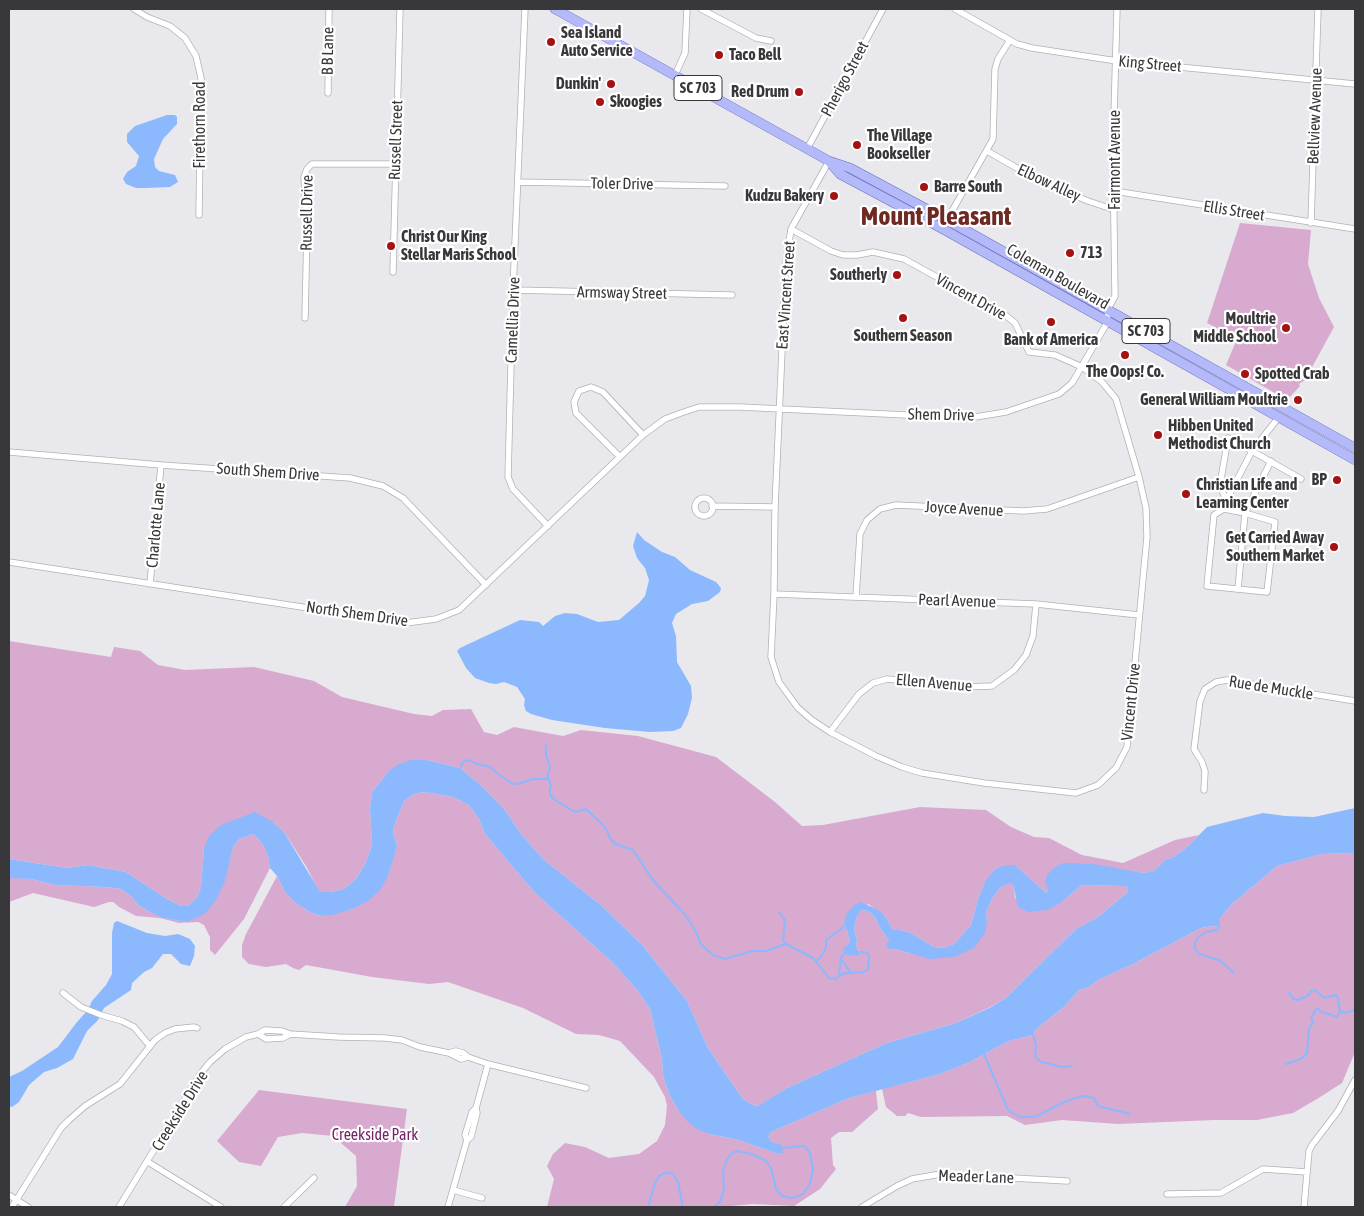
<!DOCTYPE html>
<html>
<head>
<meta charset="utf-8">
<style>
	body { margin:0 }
	#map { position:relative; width:1364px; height:1216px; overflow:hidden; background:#e9e8ed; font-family:"Asap Condensed",sans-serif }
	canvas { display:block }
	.frame { position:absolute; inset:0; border:10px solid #38383a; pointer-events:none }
</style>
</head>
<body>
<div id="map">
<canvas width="1364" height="1216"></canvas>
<div class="frame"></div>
</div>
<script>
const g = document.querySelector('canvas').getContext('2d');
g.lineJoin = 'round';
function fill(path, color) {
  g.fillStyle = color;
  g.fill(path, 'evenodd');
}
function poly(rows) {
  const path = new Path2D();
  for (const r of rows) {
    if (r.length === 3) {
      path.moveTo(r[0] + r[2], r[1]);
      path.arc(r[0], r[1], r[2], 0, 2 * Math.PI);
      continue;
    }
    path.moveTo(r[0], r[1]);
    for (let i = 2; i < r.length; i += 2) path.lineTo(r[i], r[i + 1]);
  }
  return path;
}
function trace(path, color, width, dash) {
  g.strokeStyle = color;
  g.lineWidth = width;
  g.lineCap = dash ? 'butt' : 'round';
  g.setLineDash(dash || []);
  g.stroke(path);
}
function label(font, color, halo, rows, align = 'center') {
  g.font = font + ' "Asap Condensed",sans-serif';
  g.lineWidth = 4.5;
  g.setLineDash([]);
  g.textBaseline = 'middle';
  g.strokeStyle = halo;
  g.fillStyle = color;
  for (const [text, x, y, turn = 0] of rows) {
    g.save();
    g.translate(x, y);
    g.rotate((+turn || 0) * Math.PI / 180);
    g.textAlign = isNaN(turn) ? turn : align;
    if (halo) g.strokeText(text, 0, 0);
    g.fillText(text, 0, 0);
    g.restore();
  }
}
const green = poly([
	[1240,223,1311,230,1308,264,1319,298,1334,327,1305,380,1299,384,1300,386,1287,400,1226,365,1237,339,1207,323],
	[9,641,111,657,114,647,140,651,158,665,185,670,254,667,314,681,342,697,414,714,432,716,443,710,471,709,484,732,497,735,514,727,563,736,581,730,638,736,716,757,775,802,802,826,823,825,920,807,986,810,1011,827,1034,837,1049,838,1082,855,1123,863,1175,840,1199,835,1186,848,1172,858,1166,859,1154,871,1144,873,1120,869,1048,890,1046,893,1015,865,996,868,986,881,978,899,971,925,954,944,944,948,934,947,911,933,900,930,893,930,885,916,868,904,844,923,850,940,848,945,849,956,860,954,856,945,857,940,854,928,857,916,862,910,868,911,875,917,881,930,889,940,890,950,895,949,909,953,954,957,987,922,986,912,993,897,1001,887,1010,882,1013,884,1015,898,1062,902,1078,888,1083,885,1123,886,1128,888,1128,892,1098,917,1076,929,1006,998,988,1008,956,1023,887,1043,787,1088,759,1106,751,1104,743,1099,731,1082,708,1048,687,1001,642,945,602,906,543,859,521,834,505,810,484,788,460,768,427,760,389,771,372,792,370,808,372,845,365,864,356,879,344,889,331,892,320,892,317,888,306,866,284,832,273,822,204,848,201,887,197,898,188,906,181,906,167,899,126,872,88,865,67,868,9,859],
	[425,792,453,797,469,805,479,819,485,834,535,893,612,962,638,991,650,1009,662,1059,663,1075,669,1094,678,1110,709,1134,739,1140,775,1153,773,1143,768,1137,771,1132,849,1098,889,1087,940,1074,968,1063,1009,1041,1033,1035,1036,1029,1065,1006,1079,990,1089,987,1098,980,1133,964,1201,928,1212,926,1218,927,1220,918,1232,904,1277,866,1322,854,1355,853,1355,1052,1342,1083,1317,1099,1293,1113,1257,1120,1214,1120,1118,1124,1062,1120,1025,1125,1007,1116,921,1117,908,1113,905,1116,897,1116,886,1107,882,1089,876,1091,878,1109,852,1132,839,1132,831,1138,833,1165,836,1169,820,1189,794,1206,753,1204,731,1206,729,1207,547,1207,554,1179,547,1166,553,1154,565,1143,585,1147,609,1158,639,1154,657,1141,665,1125,667,1106,665,1097,654,1077,620,1041,599,1035,576,1034,523,1008,448,982,429,984,372,977,306,965,299,970,293,968,286,964,266,967,249,964,242,957,242,945,246,934,277,876,285,892,294,902,310,912,321,916,353,909,388,876,397,845,393,833,394,826,404,801,414,794],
	[254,834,263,845,268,854,270,868,244,919,215,955,210,950,210,937,204,925,198,922,179,923,160,918,136,916,119,907,113,902,109,902,94,907,33,893,9,902,9,878,12,877,31,879,55,885,105,887,121,889,131,896,138,905,150,912,164,918,187,922,229,862,233,847,239,839],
	[259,1090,407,1109,394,1207,345,1207,357,1186,356,1156,333,1136,302,1133,278,1137,261,1166,239,1162,217,1141]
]);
const water = poly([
	[167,115,175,115,177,117,177,124,163,139,154,159,155,167,159,171,175,175,178,182,170,187,147,188,136,188,126,184,123,179,127,172,136,166,139,156,127,142,127,134,135,126],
	[637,532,644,540,662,552,675,557,690,570,716,582,721,588,720,592,708,601,692,604,676,614,672,623,676,636,677,662,691,686,692,698,688,714,681,728,673,731,650,732,605,728,552,720,531,714,526,711,524,705,525,699,517,687,504,682,496,684,489,683,475,678,466,668,457,651,460,648,520,620,539,622,543,626,555,616,565,613,577,614,598,622,619,620,639,603,645,596,649,580,645,568,637,558,633,546],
	[411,760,427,760,460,768,484,788,505,810,521,834,543,859,602,906,642,945,687,1001,708,1048,731,1082,743,1099,751,1104,758,1106,787,1088,887,1043,956,1023,989,1008,1006,998,1076,929,1098,917,1128,892,1128,888,1123,886,1083,885,1078,888,1062,902,1047,910,1028,912,1018,907,1013,885,1010,883,1001,887,993,897,986,912,987,922,985,933,974,948,954,957,930,959,895,949,890,950,886,945,889,940,881,930,875,917,868,911,862,910,857,916,854,928,857,940,856,945,860,955,849,956,845,953,843,949,848,945,850,940,844,923,847,913,854,905,861,902,878,910,885,916,893,930,900,930,911,933,934,947,944,948,954,944,971,925,978,899,986,880,996,868,1008,865,1015,865,1046,893,1048,890,1045,882,1047,875,1054,868,1063,863,1094,864,1144,873,1154,871,1166,859,1172,858,1186,848,1207,827,1263,813,1285,816,1314,817,1355,808,1355,853,1322,854,1277,866,1232,904,1220,918,1219,927,1212,926,1201,928,1133,964,1098,980,1089,987,1079,990,1065,1006,1036,1029,1033,1035,1009,1041,968,1063,940,1074,849,1098,771,1132,768,1137,773,1143,781,1144,783,1153,775,1153,739,1140,709,1134,697,1129,688,1122,678,1110,669,1094,663,1075,662,1059,650,1009,638,991,612,962,535,893,485,834,479,819,469,805,453,797,425,792,414,794,404,801,394,826,393,833,397,845,394,857,388,876,380,890,368,901,353,909,332,915,321,916,310,912,294,902,285,892,277,876,270,868,268,855,263,845,254,834,239,839,233,847,225,881,216,900,205,914,187,922,163,918,150,912,138,905,131,896,121,889,105,887,55,885,31,879,9,878,9,859,67,868,88,865,126,872,167,899,181,906,188,906,197,898,201,887,204,848,209,836,221,825,255,812,273,822,284,832,320,892,331,892,344,889,356,879,365,864,372,845,370,808,372,792,389,771,397,765],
	[117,921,147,933,165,936,178,934,190,939,195,946,194,956,190,966,181,964,171,954,163,954,152,968,144,972,132,983,131,990,104,1008,98,1020,87,1031,73,1059,57,1068,44,1072,29,1085,19,1102,12,1107,9,1106,9,1077,22,1071,58,1047,77,1022,88,1010,92,1001,106,985,112,974,112,933,114,923]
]);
const stream = poly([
	[460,768,463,762,470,760,477,764,490,767,498,774,513,784,521,783,533,779,547,779,550,766,546,756,546,745],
	[548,777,551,786,550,790,550,795,555,800,575,812,586,809,605,827,610,838,615,844,633,850,652,879,686,916,696,932,701,944,713,955,725,959,752,951,766,951,786,944,813,958,829,978,836,979,839,976,841,957,845,953],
	[779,912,785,920,783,940,786,944],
	[1219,927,1217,930,1206,932,1198,938,1195,943,1195,949,1199,954,1219,960,1234,973],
	[841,959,851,973],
	[816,962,823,954,826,947,826,940,845,926],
	[839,976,845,973,864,972,868,969,869,956,867,953,858,952],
	[1289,992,1293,999,1299,1000,1309,995,1311,991,1315,990,1324,998,1336,995,1338,998,1340,1011],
	[1033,1035,1036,1045,1035,1057,1041,1062,1063,1067,1072,1066],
	[984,1054,1008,1110,1020,1117,1035,1117,1066,1101,1083,1096,1094,1098,1098,1106,1130,1114],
	[1286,1064,1301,1059,1307,1053,1309,1029,1313,1022,1311,1018,1317,1008,1322,1012,1337,1017,1340,1012,1345,1013,1355,1010],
	[648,1207,655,1183,659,1176,667,1172,673,1174,678,1182,683,1207],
	[714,1207,720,1202,724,1189,723,1171,727,1160,732,1153,737,1151,752,1154,765,1160,771,1168,776,1189,782,1196,792,1198,803,1194,810,1184,813,1169,810,1153,804,1146,782,1148]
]);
const street = poly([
	[134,9,147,17,170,26,185,38,196,56,201,78,199,215],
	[525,9,513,290,508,477,513,489,548,526],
	[701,9,756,38,771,41],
	[955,9,1017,44,1032,48,1117,61,1355,84],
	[675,75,685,53,687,9],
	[328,93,329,9],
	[807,149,883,9],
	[987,151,1038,180,1088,201,1115,210],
	[518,182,725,186],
	[1114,191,1355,229],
	[947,220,993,139,995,69,998,59,1010,40],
	[1311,223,1318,9],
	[791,229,831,251,843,255,857,255,873,252,904,259,1004,314,1015,323,1029,352,1055,355,1082,367,1102,382,1116,399,1139,477,1146,508,1147,537,1127,747,1116,768,1098,785,1076,793,984,783,922,773,902,767,876,756,830,732,812,720,798,708,779,682,771,657,774,594,775,507,786,261,791,229,829,161],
	[393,272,400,9],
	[513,290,732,295],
	[305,318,307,231,304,177,307,169,312,164,396,164],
	[1279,417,1252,451,1301,479],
	[9,452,161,465,350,478,383,486,403,498,486,585],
	[620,457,576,413,574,402,579,391,591,387,603,392,643,435],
	[704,507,9],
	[1227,501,1222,491,1221,479,1228,438,1252,451,1229,495,1224,509,1214,515,1207,586,1267,592,1275,522,1245,513,1271,461],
	[712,506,775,507],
	[1224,509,1245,513,1238,589],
	[9,562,406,623,436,619,459,610,643,435,665,419,681,413,699,407,740,407,969,418,1006,412,1059,394,1072,383,1107,323,1108,309,1115,296,1113,152,1117,9],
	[150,584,161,465],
	[774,594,1036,604,1139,615],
	[856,597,860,534,867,520,880,509,896,505,1023,511,1047,509,1139,477],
	[830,732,859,694,873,683,887,679,964,687,992,686,1014,670,1026,655,1033,636,1036,604],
	[1204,790,1205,771,1202,762,1194,749,1200,701,1205,689,1216,682,1227,680,1355,701],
	[63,993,81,1007,101,1015,122,1021,134,1027,149,1045],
	[258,1034,266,1039,283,1038,290,1034],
	[449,1053,456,1051,463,1053,468,1057,488,1064,586,1088],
	[467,1140,465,1135,472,1112,476,1108],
	[148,1162,221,1207],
	[453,1190,482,1198],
	[1167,1194,1221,1193,1263,1169,1307,1172],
	[9,1195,28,1207],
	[12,1207,61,1128,69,1120,85,1106,120,1084,155,1040,165,1033,175,1029,194,1027,197,1028],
	[119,1207,201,1073,210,1062,225,1049,246,1037,258,1034,265,1030,282,1031,290,1034,338,1037,385,1038,402,1040,420,1047,449,1053,461,1059,468,1057],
	[284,1207,314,1178],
	[448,1207,467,1140,471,1137,477,1113,476,1108,488,1064],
	[862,1207,897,1186,912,1179,941,1174,1067,1181],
	[1304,1207,1309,1151,1312,1145,1338,1111,1355,1080]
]);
const primary = poly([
	[555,9,829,161,850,168,947,220,1355,448],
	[829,161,840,174,943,229,1355,460]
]);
const markers = [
	[551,42,5,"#a61111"],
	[719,55,5,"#a61111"],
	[611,84,5,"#a61111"],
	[799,92,5,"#a61111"],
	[600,102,5,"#a61111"],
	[857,145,5,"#a61111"],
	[924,187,5,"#a61111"],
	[834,196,5,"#a61111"],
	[391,246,5,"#a61111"],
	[1070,253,5,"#a61111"],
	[897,275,5,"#a61111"],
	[903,318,5,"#a61111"],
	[1051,322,5,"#a61111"],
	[1286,328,5,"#a61111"],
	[1125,355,5,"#a61111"],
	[1245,374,5,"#a61111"],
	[1298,400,5,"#a61111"],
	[1158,435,5,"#a61111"],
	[1337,480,5,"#a61111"],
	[1186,494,5,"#a61111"],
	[1334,547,5,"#a61111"]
];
const shields = [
	[698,88,48],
	[1146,331,48]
];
const shieldNames = [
	["SC 703",698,88],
	["SC 703",1146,331]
];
const poiNames = [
	["Sea Island",561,33],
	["Auto Service",561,51],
	["Taco Bell",729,55],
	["Dunkin'",601,84,"right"],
	["Red Drum",789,92,"right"],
	["Skoogies",610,102],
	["The Village",867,136],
	["Bookseller",867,154],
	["Barre South",934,187],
	["Kudzu Bakery",824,196,"right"],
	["Christ Our King",401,237],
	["Stellar Maris School",401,255],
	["713",1080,253],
	["Southerly",887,275,"right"],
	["Moultrie",1276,319,"right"],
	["Middle School",1276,337,"right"],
	["Southern Season",903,336,"center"],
	["Bank of America",1051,340,"center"],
	["The Oops! Co.",1125,372,"center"],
	["Spotted Crab",1255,374],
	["General William Moultrie",1288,400,"right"],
	["Hibben United",1168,426],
	["Methodist Church",1168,444],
	["BP",1327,480,"right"],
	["Christian Life and",1196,485],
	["Learning Center",1196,503],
	["Get Carried Away",1324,538,"right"],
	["Southern Market",1324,556,"right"]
];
const streetNames = [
	["B B Lane",328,51,-89],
	["King Street",1150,64,5],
	["Pherigo Street",845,79,-62],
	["Bellview Avenue",1315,116,-88],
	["Firethorn Road",200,125,-90],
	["Russell Street",396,140,-88],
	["Fairmont Avenue",1115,160,-90],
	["Elbow Alley",1049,183,25],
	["Toler Drive",622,184,1],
	["Ellis Street",1234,211,9],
	["Russell Drive",307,213,-89],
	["Coleman Boulevard",1058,277,30],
	["Armsway Street",622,293,1],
	["East Vincent Street",786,295,-86],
	["Vincent Drive",971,297,29],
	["Camellia Drive",513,320,-88],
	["Shem Drive",941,415,1],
	["South Shem Drive",268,472,4],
	["Joyce Avenue",964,509,3],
	["Charlotte Lane",156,525,-85],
	["Pearl Avenue",957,601,2],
	["North Shem Drive",357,614,8],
	["Ellen Avenue",934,683,5],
	["Rue de Muckle",1271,688,9],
	["Vincent Drive",1131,702,-84],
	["Creekside Drive",180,1111,-58],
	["Meader Lane",976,1177,2]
];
const parkNames = [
	["Creekside Park",375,1135]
];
const townNames = [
	["Mount Pleasant",936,217]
];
fill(green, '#d8aacf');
fill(water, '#8cb8fe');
trace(stream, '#8cb8fe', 2);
trace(street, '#b1b0b5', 7);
trace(primary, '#686eb5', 10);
trace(street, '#fff', 5.5);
trace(primary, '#b4b9fa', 9);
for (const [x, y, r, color] of markers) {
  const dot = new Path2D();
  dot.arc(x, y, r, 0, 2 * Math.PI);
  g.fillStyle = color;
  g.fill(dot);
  trace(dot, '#fff', 2);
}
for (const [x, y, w] of shields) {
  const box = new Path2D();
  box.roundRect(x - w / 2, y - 12.5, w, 25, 4);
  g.fillStyle = '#fff';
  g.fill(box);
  trace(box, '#38383a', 1);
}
label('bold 15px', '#38383a', null, shieldNames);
label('bold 16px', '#38383a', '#fff', poiNames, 'left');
label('16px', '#38383a', '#fff', streetNames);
label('16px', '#75246b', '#fff', parkNames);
label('bold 26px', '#6f2923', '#fff', townNames);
</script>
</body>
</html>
